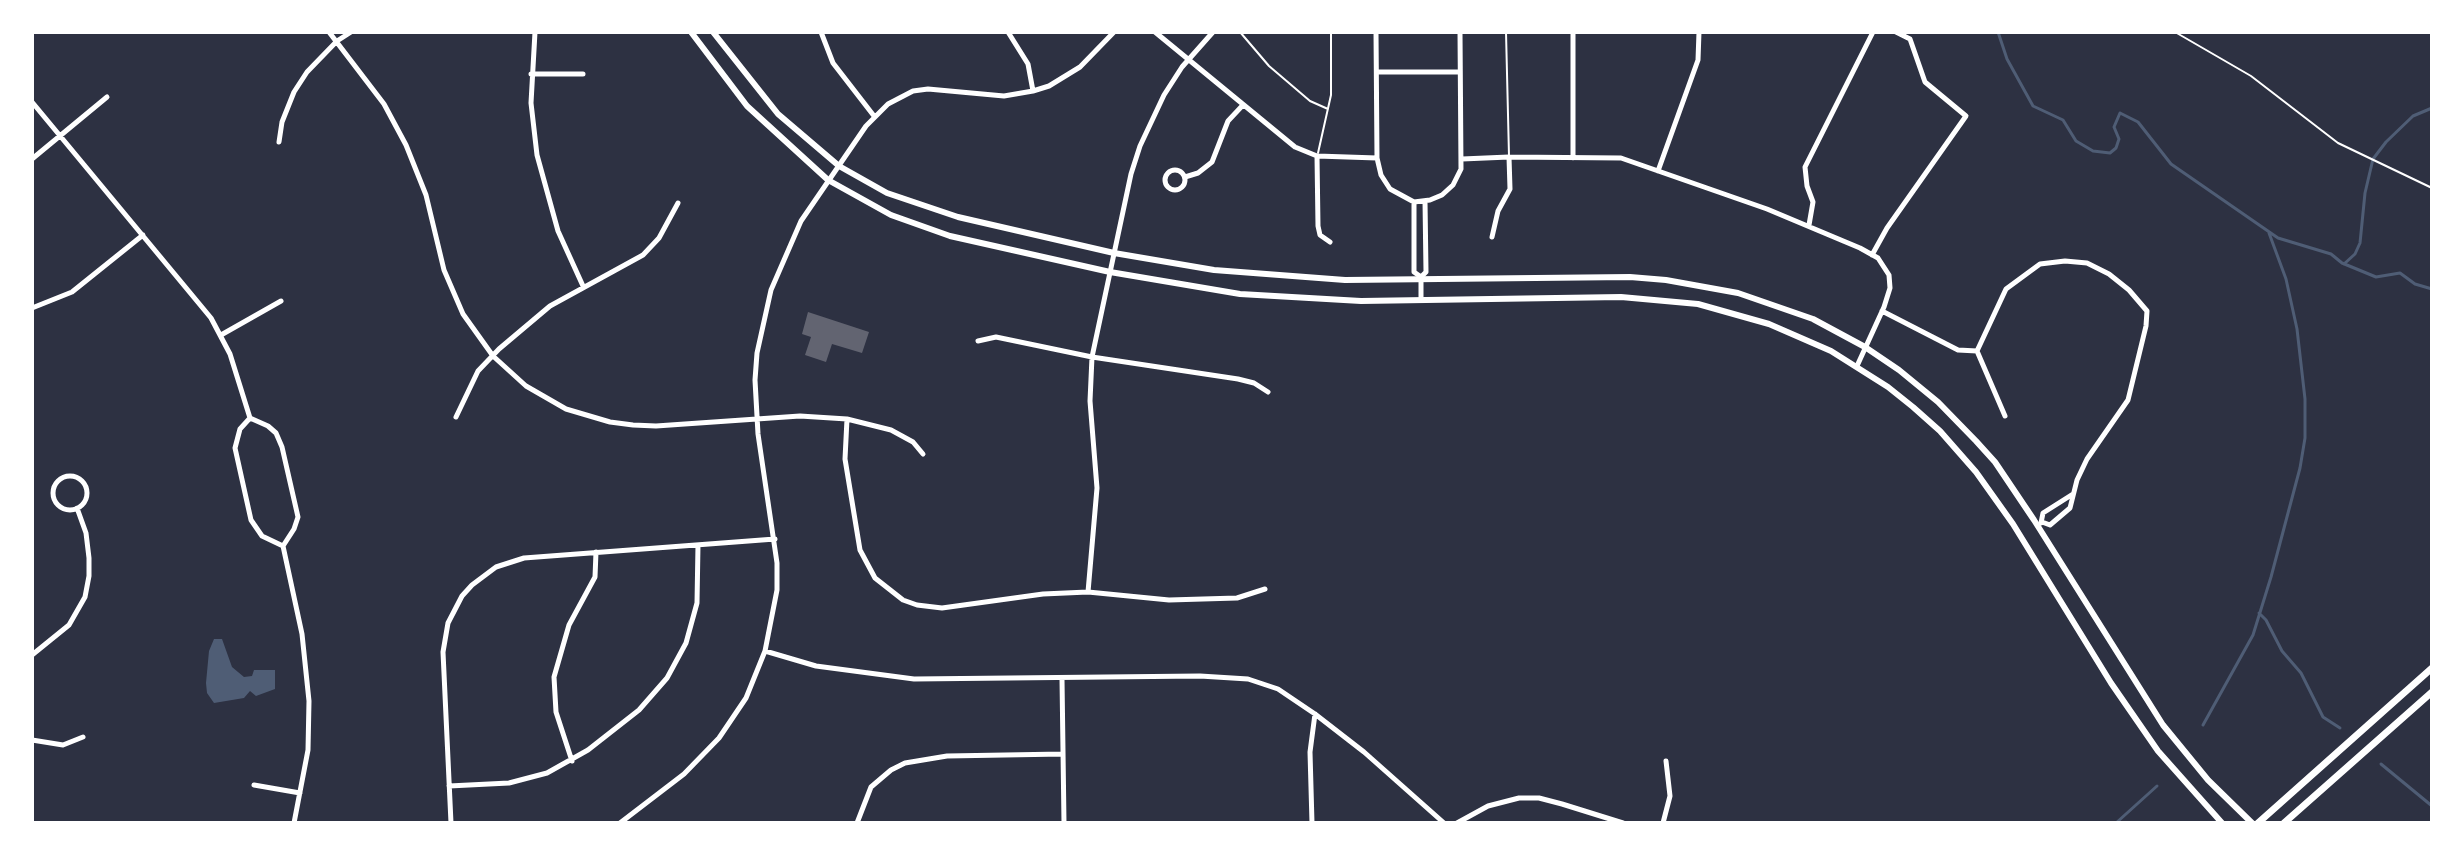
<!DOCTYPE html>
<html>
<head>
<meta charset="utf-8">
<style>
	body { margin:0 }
	#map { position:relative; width:2464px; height:855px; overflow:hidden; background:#2d3142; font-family:Overpass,sans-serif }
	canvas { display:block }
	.frame { position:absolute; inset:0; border:34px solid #fff; pointer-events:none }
</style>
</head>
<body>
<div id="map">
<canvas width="2464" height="855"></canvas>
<div class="frame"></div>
</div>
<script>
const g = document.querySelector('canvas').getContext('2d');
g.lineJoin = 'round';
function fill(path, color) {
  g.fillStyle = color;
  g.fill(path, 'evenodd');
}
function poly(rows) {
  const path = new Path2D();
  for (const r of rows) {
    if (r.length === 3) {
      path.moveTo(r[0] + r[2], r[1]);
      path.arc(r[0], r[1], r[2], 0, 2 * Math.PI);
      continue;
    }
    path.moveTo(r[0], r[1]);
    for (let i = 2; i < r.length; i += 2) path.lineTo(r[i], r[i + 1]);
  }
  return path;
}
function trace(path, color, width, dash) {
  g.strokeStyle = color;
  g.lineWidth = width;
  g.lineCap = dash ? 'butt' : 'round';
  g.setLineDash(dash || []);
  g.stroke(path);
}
const water = poly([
	[214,639,222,639,232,667,244,677,252,676,254,670,275,670,275,689,256,696,250,691,244,698,214,703,207,693,206,683,209,651]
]);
const stream = poly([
	[1998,32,2007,59,2033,106,2063,120,2076,141,2093,151,2110,153,2116,148,2119,139,2114,127,2120,113,2138,122,2171,164,2278,238,2331,254,2342,263,2376,277,2400,273,2415,284,2432,289],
	[2344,264,2355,254,2360,243,2365,193,2373,159,2386,142,2413,116,2432,108],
	[2259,613,2266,620,2282,651,2301,673,2323,717,2340,728],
	[2203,725,2253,635,2271,577,2300,468,2305,438,2305,399,2297,329,2286,279,2269,233],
	[2381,764,2432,806],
	[2116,823,2157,786]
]);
const building = poly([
	[808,312,869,332,862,353,832,344,826,362,805,355,811,337,802,334]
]);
const path = poly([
	[2175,32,2251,76,2338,143,2432,188]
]);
const service = poly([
	[1240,32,1269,66,1310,101,1328,109],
	[1506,32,1509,156],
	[1318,153,1331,95,1331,32]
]);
const minor = poly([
	[329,32,384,104,406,145,426,195,444,270,463,314,493,356,526,386,566,409,610,422,633,425,656,426,800,416,847,419,891,430,913,442,923,454],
	[535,32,531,103,537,155,558,231,583,286],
	[821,32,833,63,874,116],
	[1008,32,1028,64,1033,91],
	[1155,32,1295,147,1317,156,1377,158],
	[1376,32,1377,158,1381,175,1390,189,1414,202,1430,200,1442,195,1453,185,1461,169,1460,32],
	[1377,72,1460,72],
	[531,74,583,74],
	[32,102,211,318,230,354,250,418],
	[279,142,282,122,294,92,307,72,337,41,351,32],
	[1317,156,1318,226,1320,235,1330,242],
	[1573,158,1573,32],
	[32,159,107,97],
	[1462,159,1509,157,1621,158,1767,209,1860,248,1878,258,1889,275,1890,288,1884,307,1857,366],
	[1175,180,10],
	[1658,171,1698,60,1699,32],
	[1185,177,1198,173,1212,162,1228,121,1243,105],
	[1414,202,1414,272,1421,277],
	[1809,225,1813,202,1807,186,1805,167,1873,32],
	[1492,237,1498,211,1510,189,1509,157],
	[1872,255,1887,228,1966,116,1925,82,1910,39,1896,32],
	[1421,300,1421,277,1426,272,1425,201],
	[32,308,72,292,143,235],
	[1882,311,1958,350,1977,351],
	[221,335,281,301],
	[978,341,996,337,1092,357,1238,379,1254,383,1268,392],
	[2005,416,1977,351,2006,289,2040,264,2065,261,2087,263,2109,274,2129,290,2147,311,2146,326,2128,400,2087,459,2077,480,2070,508,2050,525,2042,522],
	[456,417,478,371,499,349,550,306,643,255,659,238,678,203],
	[250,418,268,426,276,433,282,447,298,517,294,529,283,546,302,634,309,701,308,750,294,823],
	[250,418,240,429,235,448,251,520,262,536,283,546],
	[847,419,845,459,860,550,875,578,903,600,917,605,942,608,1043,594,1088,592,1169,600,1237,598,1265,589],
	[70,493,17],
	[2041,523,2043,513,2073,494],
	[1088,592,1097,488,1090,401,1092,357,1131,174,1140,146,1164,95,1182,67,1213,32],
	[765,651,816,666,914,679,1200,676,1248,679,1278,689,1315,714,1364,752,1444,823],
	[32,655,69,625,85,597,89,576,89,558,86,533,77,508],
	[1062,679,1064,823],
	[32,740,63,745,83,737],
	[572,761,556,712,554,677,569,625,595,577,596,552],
	[254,785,300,793],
	[449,786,509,783,547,773,588,750,639,710,667,678,686,643,697,603,698,545],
	[451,823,443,652,448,623,462,596,472,585,496,567,524,558,775,539],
	[620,823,684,774,719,738,746,698,765,651,777,590,777,563,758,434,755,380,757,353,771,290,801,221,866,126,888,104,913,91,928,89,1004,96,1033,91,1049,86,1080,67,1114,32],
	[857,823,871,787,891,770,905,763,947,756,1063,754],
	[1312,823,1310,752,1315,714],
	[1457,823,1488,806,1519,798,1539,798,1562,804,1623,823],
	[1663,823,1670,796,1666,761]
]);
const tertiary = poly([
	[691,32,747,106,828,180,891,215,950,236,1110,272,1240,294,1361,301,1621,297,1698,304,1769,324,1831,351,1888,387,1913,407,1940,431,1976,472,2013,524,2111,683,2158,751,2222,823],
	[713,32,778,114,839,166,887,193,958,217,1114,253,1214,270,1345,280,1630,277,1666,280,1738,293,1813,319,1865,347,1899,370,1938,402,1976,441,1995,462,2034,520,2163,725,2208,780,2252,823]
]);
const primary = poly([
	[2258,823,2432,668],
	[2284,823,2432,692]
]);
fill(water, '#4f5d75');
trace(stream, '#4f5d75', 3);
fill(building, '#626471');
trace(path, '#fff', 2);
trace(service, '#fff', 2);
trace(minor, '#fff', 5);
trace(tertiary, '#fff', 6);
trace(primary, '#fff', 7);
</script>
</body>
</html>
